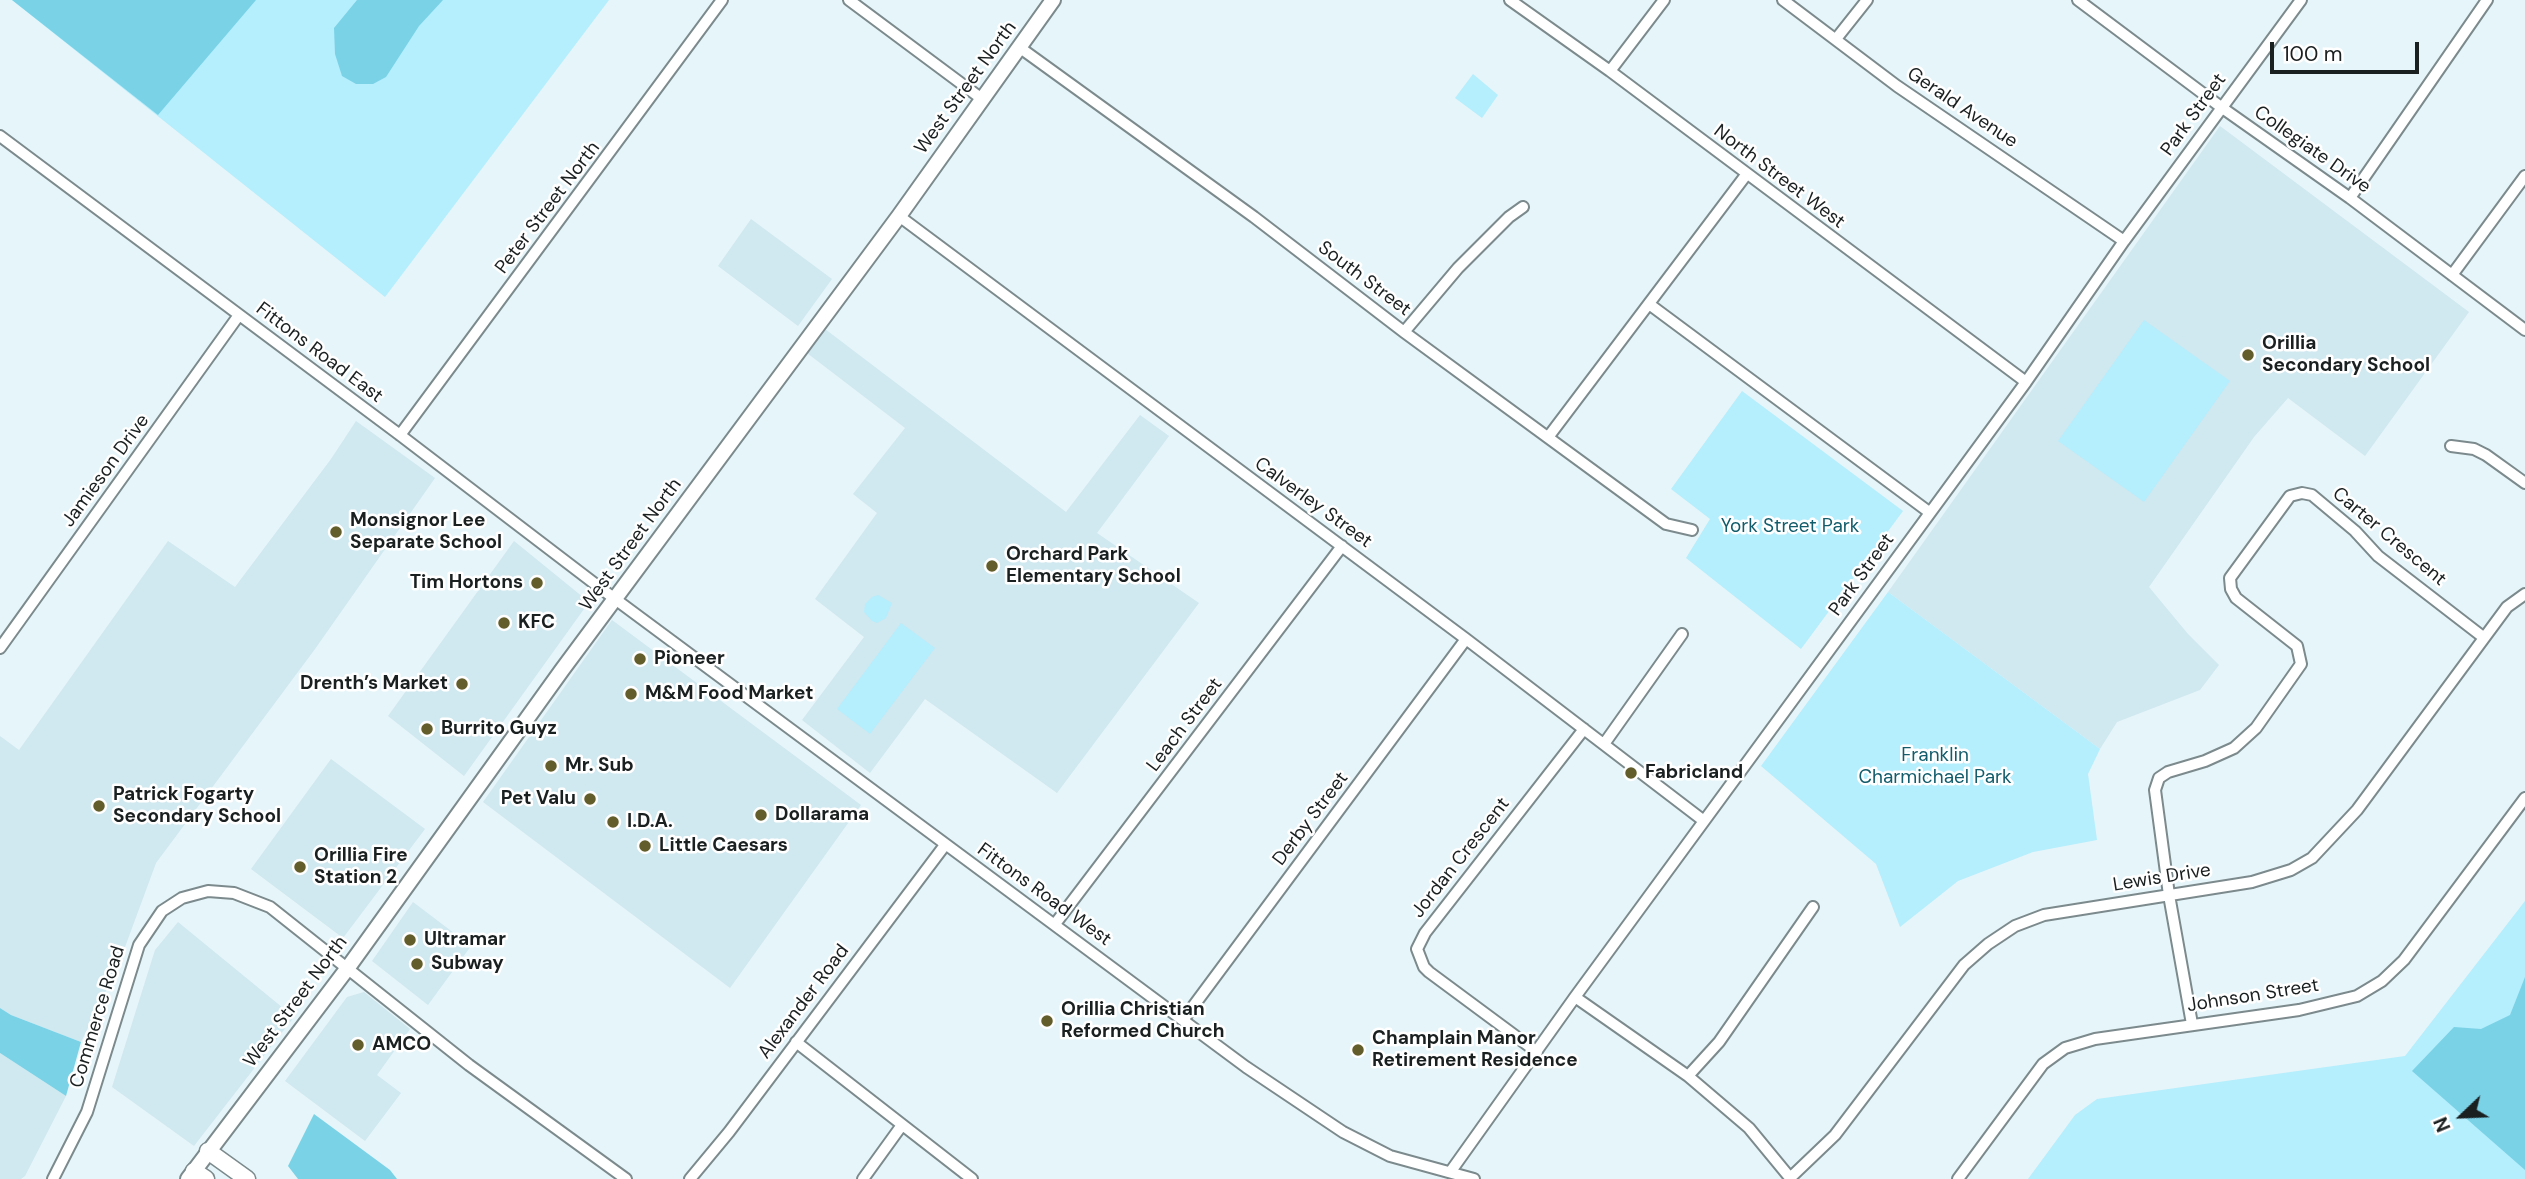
<!DOCTYPE html>
<html>
<head>
<meta charset="utf-8">
<style>
	body { margin:0 }
	#map { position:relative; width:2525px; height:1179px; overflow:hidden; background:#e6f5f9; font-family:"DM Sans",sans-serif }
	canvas { display:block }
	.north { position:absolute; left:2427px; top:1081px; width:70px; height:70px; -webkit-text-stroke:5px #fff; paint-order:stroke; rotate:247deg; font-size:19px; font-weight:700; line-height:28px; text-align:center; color:#1a1f20 }
	.north::after { content:''; display:block; margin:auto; width:24px; height:32px; background:#1a1f20; clip-path:polygon(50% 0,100% 100%,50% 72%,0 100%) }
	.scale { position:absolute; left:2270px; top:42px; width:149px; height:32px; box-sizing:border-box; border:4px solid #1a1f20; border-top:0; padding-left:9px; font-size:21px; line-height:24px; white-space:nowrap; color:#1a1f20; -webkit-text-stroke:5px #fff; paint-order:stroke }
</style>
</head>
<body>
<div id="map">
<canvas width="2525" height="1179"></canvas>
<div class="north">N</div>
<div class="scale">100 m</div>
</div>
<script>
const g = document.querySelector('canvas').getContext('2d');
g.lineJoin = 'round';
function fill(path, color) {
  g.fillStyle = color;
  g.fill(path, 'evenodd');
}
function poly(rows) {
  const path = new Path2D();
  for (const r of rows) {
    path.moveTo(r[0], r[1]);
    for (let i = 2; i < r.length; i += 2) path.lineTo(r[i], r[i + 1]);
  }
  return path;
}
function trace(path, color, width, dash) {
  g.strokeStyle = color;
  g.lineWidth = width;
  g.lineCap = dash ? 'butt' : 'round';
  g.setLineDash(dash || []);
  g.stroke(path);
}
function label(font, color, halo, rows, align = 'center') {
  g.font = font + ' "DM Sans",sans-serif';
  g.lineWidth = 5;
  g.setLineDash([]);
  g.textBaseline = 'middle';
  g.strokeStyle = halo;
  g.fillStyle = color;
  for (const [text, x, y, turn = 0] of rows) {
    g.save();
    g.translate(x, y);
    g.rotate((+turn || 0) * Math.PI / 180);
    g.textAlign = isNaN(turn) ? turn : align;
    if (halo) g.strokeText(text, 0, 0);
    g.fillText(text, 0, 0);
    g.restore();
  }
}
const built = poly([
	[2220,126,2469,312,2365,456,2288,398,2254,437,2149,587,2188,634,2219,665,2200,690,2117,722,2100,749,1888,592],
	[751,219,832,279,798,326,718,266],
	[825,329,1066,512,1140,415,1169,436,1097,533,1199,603,1057,793,925,699,870,773,802,720,864,637,815,599,877,513,853,494,905,428,807,353],
	[356,421,435,478,315,649,156,863,118,966,81,1042,11,1015,0,1008,0,736,19,750,168,541,235,587,331,459],
	[514,541,589,602,464,776,388,716],
	[612,620,861,805,730,988,483,802],
	[331,759,425,829,343,938,251,869],
	[413,902,471,946,428,1005,372,961],
	[178,922,294,1017,194,1146,112,1087,155,950],
	[364,992,410,1029,377,1075,401,1093,365,1141,285,1081,347,997],
	[0,1053,66,1096,25,1176,21,1179,0,1179]
]);
const green = poly([
	[12,0,609,0,385,297],
	[1473,74,1498,95,1482,118,1455,98],
	[2144,320,2230,381,2144,502,2058,441],
	[1742,391,1903,511,1801,649,1686,558,1710,519,1671,489],
	[1888,592,2100,749,2088,774,2097,840,2033,852,1958,881,1900,927,1876,864,1761,766],
	[878,595,892,603,886,618,877,623,872,621,864,612,865,604,872,597],
	[901,623,935,648,870,734,837,709],
	[2525,901,2525,1179,2028,1179,2075,1115,2097,1099,2405,1056]
]);
const forest = poly([
	[12,0,256,0,158,115],
	[357,0,443,0,419,26,386,77,373,84,356,84,342,76,335,54,334,28],
	[2525,977,2525,1170,2412,1071,2454,1027,2481,1029,2510,1015],
	[0,1008,11,1015,81,1042,66,1096,0,1053],
	[314,1114,390,1170,397,1179,298,1179,288,1166]
]);
const minor = poly([
	[849,0,982,99],
	[1510,0,1610,71,2026,382],
	[1783,0,1897,86,2124,241],
	[2078,0,2221,107,2350,198,2525,330],
	[1836,39,1867,0],
	[1019,47,1254,217,1404,332,1666,524,1692,530],
	[1610,71,1664,0],
	[0,136,400,435,603,590,1246,1067,1343,1132,1390,1156,1474,1179],
	[2350,198,2487,0],
	[899,216,1466,639,1704,821],
	[2452,275,2525,176],
	[1649,304,1929,512],
	[1404,332,1458,268,1509,217,1523,207],
	[400,435,722,0],
	[1549,436,1746,175],
	[2451,446,2474,449,2486,455,2525,483],
	[0,648,239,315],
	[1604,744,1682,634],
	[1055,924,1342,546],
	[1575,997,1688,1076,1749,1128,1791,1179],
	[1183,1020,1466,639],
	[2192,1024,2169,895,2155,790,2159,778,2168,772,2205,761,2234,748,2256,728,2301,664,2297,646,2236,598,2231,589,2230,578,2290,496,2302,493,2312,495,2355,531,2378,556,2483,637],
	[796,1042,972,1179],
	[1537,1052,1429,972,1424,967,1417,949,1425,933,1584,729],
	[1688,1076,1719,1042,1813,907],
	[1451,1171,1575,997,2026,382,2124,241,2301,0],
	[1790,1178,1835,1135,1964,965,1988,944,2015,926,2044,915,2252,882,2291,870,2312,858,2357,810,2507,607,2525,594],
	[53,1179,87,1112,139,945,162,911,182,898,208,891,234,893,270,907,469,1065,626,1179],
	[690,1179,729,1132,945,845],
	[863,1179,902,1125],
	[1958,1179,2043,1064,2065,1048,2095,1039,2299,1010,2357,996,2382,981,2404,960,2525,798]
]);
const major = poly([
	[188,1179,347,969,562,670,899,216,1053,0]
]);
const highway = poly([
	[208,1151,247,1179],
	[194,1171,206,1179]
]);
const markers = [
	[2248,355,7,"#625d2a"],
	[336,532,7,"#625d2a"],
	[992,566,7,"#625d2a"],
	[537,583,7,"#625d2a"],
	[504,623,7,"#625d2a"],
	[640,659,7,"#625d2a"],
	[462,684,7,"#625d2a"],
	[631,694,7,"#625d2a"],
	[427,729,7,"#625d2a"],
	[551,766,7,"#625d2a"],
	[1631,773,7,"#625d2a"],
	[590,799,7,"#625d2a"],
	[99,806,7,"#625d2a"],
	[761,815,7,"#625d2a"],
	[613,822,7,"#625d2a"],
	[645,846,7,"#625d2a"],
	[300,867,7,"#625d2a"],
	[410,940,7,"#625d2a"],
	[417,964,7,"#625d2a"],
	[1047,1021,7,"#625d2a"],
	[358,1045,7,"#625d2a"],
	[1358,1050,7,"#625d2a"]
];
const streetNames = [
	["West Street North",966,88,-54],
	["Gerald Avenue",1962,108,34],
	["Park Street",2194,115,-54],
	["Collegiate Drive",2312,150,35],
	["North Street West",1779,177,37],
	["Peter Street North",548,208,-53],
	["South Street",1364,279,37],
	["Fittons Road East",319,353,37],
	["Jamieson Drive",106,471,-54],
	["Calverley Street",1313,503,36],
	["Carter Crescent",2389,537,40],
	["West Street North",631,545,-54],
	["Park Street",1862,575,-54],
	["Leach Street",1185,725,-53],
	["Derby Street",1311,819,-53],
	["Jordan Crescent",1461,858,-52],
	["Lewis Drive",2162,878,-9],
	["Fittons Road West",1044,895,36],
	["Johnson Street",2253,996,-9],
	["West Street North",296,1002,-53],
	["Alexander Road",804,1002,-53],
	["Commerce Road",98,1017,-73]
];
const poiNames = [
	["Orillia",2262,344],
	["Secondary School",2262,366],
	["Monsignor Lee",350,521],
	["Separate School",350,543],
	["Orchard Park",1006,555],
	["Elementary School",1006,577],
	["Tim Hortons",523,583,"right"],
	["KFC",518,623],
	["Pioneer",654,659],
	["Drenth’s Market",448,684,"right"],
	["M&M Food Market",645,694],
	["Burrito Guyz",441,729],
	["Mr. Sub",565,766],
	["Fabricland",1645,773],
	["Patrick Fogarty",113,795],
	["Secondary School",113,817],
	["Pet Valu",576,799,"right"],
	["Dollarama",775,815],
	["I.D.A.",627,822],
	["Little Caesars",659,846],
	["Orillia Fire",314,856],
	["Station 2",314,878],
	["Ultramar",424,940],
	["Subway",431,964],
	["Orillia Christian",1061,1010],
	["Reformed Church",1061,1032],
	["Champlain Manor",1372,1039],
	["Retirement Residence",1372,1061],
	["AMCO",372,1045]
];
const parkNames = [
	["York Street Park",1790,527],
	["Franklin",1935,756],
	["Charmichael Park",1935,778]
];
fill(built, '#d0e8ef');
fill(green, '#b5eefd');
fill(forest, '#7ad2e7');
trace(minor, '#7c8a8d', 14);
trace(major, '#7c8a8d', 18);
trace(highway, '#7c8a8d', 19);
trace(minor, '#fff', 10);
trace(major, '#fff', 14);
trace(highway, '#fff', 16);
for (const [x, y, r, color] of markers) {
  const dot = new Path2D();
  dot.arc(x, y, r, 0, 2 * Math.PI);
  g.fillStyle = color;
  g.fill(dot);
  trace(dot, '#fff', 2.5);
}
label('19px', '#1a1f20', '#fff', streetNames);
label('bold 19px', '#1a1f20', '#fff', poiNames, 'left');
label('19px', '#125c6b', '#fff', parkNames);
</script>
</body>
</html>
